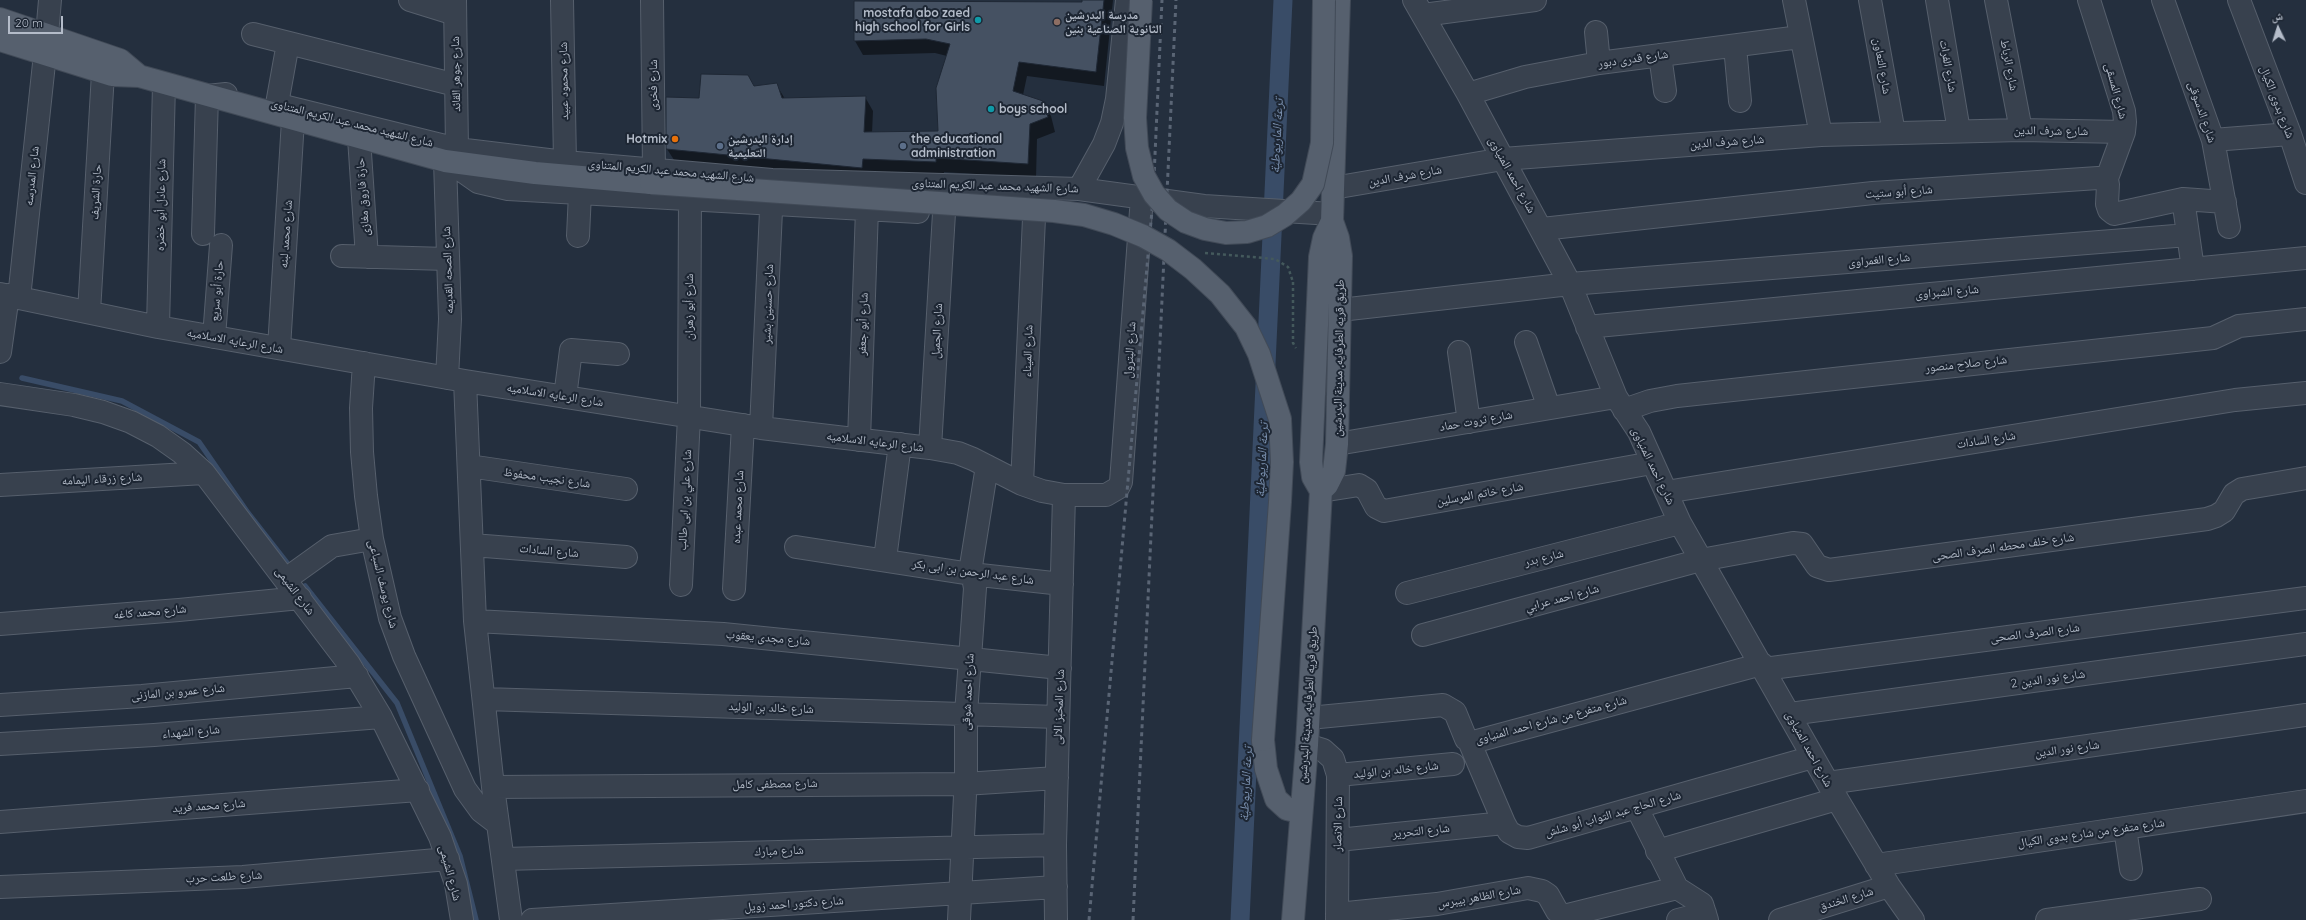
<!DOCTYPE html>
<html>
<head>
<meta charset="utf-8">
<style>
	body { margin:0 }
	#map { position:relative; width:2306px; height:920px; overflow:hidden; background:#242f3e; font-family:Quicksand,"Noto Naskh Arabic",sans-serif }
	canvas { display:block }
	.north { position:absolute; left:2258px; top:8px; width:40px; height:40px; -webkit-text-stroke:3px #1d2633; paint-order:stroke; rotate:356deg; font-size:11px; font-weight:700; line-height:16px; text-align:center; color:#b4bcc9 }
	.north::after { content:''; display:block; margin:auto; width:14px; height:18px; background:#b4bcc9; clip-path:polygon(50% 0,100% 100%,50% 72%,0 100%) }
	.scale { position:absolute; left:8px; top:16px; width:55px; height:18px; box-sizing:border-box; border:2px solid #b4bcc9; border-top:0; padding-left:5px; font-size:12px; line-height:14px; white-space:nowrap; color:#b4bcc9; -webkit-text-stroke:3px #1d2633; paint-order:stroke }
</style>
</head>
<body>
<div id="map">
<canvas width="2306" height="920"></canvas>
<div class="north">ش</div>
<div class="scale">20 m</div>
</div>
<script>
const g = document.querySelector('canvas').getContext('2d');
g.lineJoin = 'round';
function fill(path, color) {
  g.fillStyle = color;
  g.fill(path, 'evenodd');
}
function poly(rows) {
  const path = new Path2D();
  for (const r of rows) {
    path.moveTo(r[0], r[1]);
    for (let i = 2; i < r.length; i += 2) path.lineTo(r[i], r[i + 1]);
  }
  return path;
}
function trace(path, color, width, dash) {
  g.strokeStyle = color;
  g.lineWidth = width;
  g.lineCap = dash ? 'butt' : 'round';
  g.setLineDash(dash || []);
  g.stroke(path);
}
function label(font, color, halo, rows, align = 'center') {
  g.font = font + ' Quicksand,"Noto Naskh Arabic",sans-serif';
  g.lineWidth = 4;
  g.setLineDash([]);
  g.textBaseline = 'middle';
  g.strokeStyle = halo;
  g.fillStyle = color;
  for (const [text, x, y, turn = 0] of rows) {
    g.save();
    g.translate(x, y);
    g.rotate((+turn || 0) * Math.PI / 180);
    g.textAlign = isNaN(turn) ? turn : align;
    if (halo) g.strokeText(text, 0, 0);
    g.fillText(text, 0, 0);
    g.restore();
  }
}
const shadow = poly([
	[1083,0,1113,0,1104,86,1027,76,1023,95,1042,102,1051,116,1055,132,1037,139,1036,178,944,172,944,176,870,182,676,163,667,149,700,99,776,84,785,99,865,97,873,111,872,133,939,132,947,56,935,53,863,55,855,41,1083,3]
]);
const stream = poly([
	[22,378,122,401,199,442,248,513,287,563],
	[305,586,397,703,460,856,476,920]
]);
const canal = poly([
	[1240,920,1283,0]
]);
const building = poly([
	[1082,0,1104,0,1096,72,1019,62,1013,91,1043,101,1048,117,1030,124,1028,164,936,158,936,162,863,159,862,168,666,149,666,97,699,98,701,74,748,75,754,86,777,83,782,98,866,96,864,132,938,131,936,88,950,44,926,39,854,41,854,1,1082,2,1082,0]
]);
const path = poly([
	[1293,282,1293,343,1296,348]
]);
const minor = poly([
	[410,0,455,14],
	[455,0,457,149],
	[562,0,565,162],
	[652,0,654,170],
	[1414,0,1468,94,1570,284,1616,397,1639,432,1680,523,1837,799,1889,886,1913,920],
	[1794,0,1821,135],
	[1870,0,1894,133],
	[1937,0,1959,131],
	[1996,0,2021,130],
	[2089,0,2124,111,2125,122,2124,132,2106,181],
	[2163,0,2213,140,2229,227],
	[2239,0,2290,134,2306,183],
	[1423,15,1535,0],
	[1596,32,1599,63],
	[253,34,456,85],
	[47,35,50,0],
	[1735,46,1740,101],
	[1660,55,1665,91],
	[1468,94,1525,77,1599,63,1800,37],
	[277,104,288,43],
	[287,107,457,149,565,162,772,180,1079,189,1204,206,1332,214],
	[359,138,367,257],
	[2213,140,2290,134],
	[445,161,450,319,447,378],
	[451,163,478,182,508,189,918,212],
	[1333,188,1503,159,1821,135,2021,130,2124,132],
	[1079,189,1104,144,1112,123,1117,99,1127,0],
	[2183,199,2193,269],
	[1542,229,1873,193,2098,178,2103,178,2108,184,2107,204,2109,210,2114,214,2183,199,2225,202],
	[203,234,207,96,226,94],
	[578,236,580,193],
	[342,256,447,259],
	[0,294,158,327,465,381,761,428,930,448,958,453,973,459,1022,484,1042,491,1064,495,1106,495,1118,488,1121,482,1142,197],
	[19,298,45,54],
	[1340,310,1570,284,2188,235],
	[89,312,103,73],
	[158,327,164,84],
	[1587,327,2306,258],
	[214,337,221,245],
	[1526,342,1549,408],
	[279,348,293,120],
	[0,352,8,295],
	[1459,352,1469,422],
	[364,363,361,408,362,452,366,496,372,539,390,618,404,656,465,789,481,811,498,824],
	[465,381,475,621,493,787,511,920],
	[0,394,74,405,103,412,131,422,158,436,182,453,204,473,349,664,381,717,440,837,456,884,462,920],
	[565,397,571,350,618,354],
	[1624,410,1650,401,1677,396,2213,338,2239,326,2306,319],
	[761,428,772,189],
	[859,440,867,209],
	[1337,444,1616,397],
	[930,448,944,213],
	[469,466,626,489],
	[1022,484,1034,218],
	[0,485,204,473],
	[1321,491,1359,485,1367,490,1376,507,1384,511,1652,463],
	[1666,492,2235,400,2306,393],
	[472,545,626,557],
	[796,547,971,574,1062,584],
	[885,559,900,444],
	[286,579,332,546,372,539],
	[681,585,689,416,690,198],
	[734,589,743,425],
	[1407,593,1680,523],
	[475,621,723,634,1060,668],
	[0,624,179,610,300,598],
	[1423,635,1701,560,1793,543,1802,544,1817,566,1829,570,2207,519,2216,516,2224,511,2234,494,2242,489,2306,478],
	[1764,669,2306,598],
	[484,699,1058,717],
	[0,705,142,696,357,676],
	[1790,714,2306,644],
	[1309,718,1443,705,1455,712,1466,739,1473,742,1762,664],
	[1469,741,1504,823,1509,832,1518,837,1528,838,1813,757],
	[0,744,154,735,381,717],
	[1307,745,1323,750,1333,759,1338,775,1337,920],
	[1338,775,1453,764],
	[1828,783,2306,715],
	[493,787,964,784,1057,778],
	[1637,808,1677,888,1702,904,1707,920],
	[0,822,418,790],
	[2125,828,2131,869],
	[1338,840,1504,823],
	[1657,851,1837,799],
	[503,859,1055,845],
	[1876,865,2306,801],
	[0,887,243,877,448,859],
	[1337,914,1437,904,1528,888,1542,891,1548,895,1557,911,1564,916,1677,888],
	[532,920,1056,887],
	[959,920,966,774,966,714,975,588,971,566,987,466],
	[1056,920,1055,845,1064,495],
	[1678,920,1705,913],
	[1780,920,1889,886],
	[2047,920,2200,899]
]);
const major = poly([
	[0,19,120,60,139,76],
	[0,40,112,75,139,76,445,161,535,173,651,183],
	[1321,491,1327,485,1334,471,1337,444,1341,256,1338,238,1332,221,1339,0],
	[1263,740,1266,769,1276,799,1287,809,1300,812],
	[1293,920,1307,745,1321,491,1313,477,1311,462,1320,257,1324,238,1332,221]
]);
const rail = poly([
	[1089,920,1153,199,1162,0],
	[1133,920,1176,0]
]);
const pathBridge = poly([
	[1205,253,1275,259,1288,267,1293,282]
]);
const majorBridge = poly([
	[1141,0,1135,118,1137,148,1144,176,1154,194,1168,210,1186,222,1205,229,1226,233,1247,232,1267,226,1285,215,1301,201,1313,184,1322,143,1324,0],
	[651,183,1054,211,1084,215,1114,224,1143,236,1168,250,1193,269,1220,294,1246,327,1259,354,1280,419,1282,462,1280,502,1263,740]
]);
const markers = [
	[978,20,4,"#0f9aa8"],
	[1057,22,4,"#8d6e63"],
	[991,109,4,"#0f9aa8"],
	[675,139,4,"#e8710a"],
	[720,146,4,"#5c6f8a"],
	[903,146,4,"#5c6f8a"]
];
const poiNames = [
	["mostafa abo zaed",970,13,"right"],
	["high school for Girls",970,27,"right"],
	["مدرسة البدرشين",1065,15],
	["الثانوية الصناعية بنين",1065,29],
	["boys school",999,109],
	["Hotmix",667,139,"right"],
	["إدارة البدرشين",728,139],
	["التعليمية",728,153],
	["the educational",911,139],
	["administration",911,153]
];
const streetNames = [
	["شارع قدرى دبور",1633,59,-8],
	["شارع الرباط",2009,65,79],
	["شارع التعاون",1882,66,80],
	["شارع الفرات",1948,66,80],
	["شارع جوهر القائد",456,74,-91],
	["شارع محمود عبيد",564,81,-91],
	["شارع فخرى",653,85,-90],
	["شارع المسقى",2116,91,75],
	["شارع بدوى الكيال",2277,102,69],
	["شارع الدسوقى",2202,112,71],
	["شارع الشهيد محمد عبد الكريم المتناوى",352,123,14],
	["شارع شرف الدين",2051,131,1],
	["شارع شرف الدين",1727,142,-4],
	["شارع الشهيد محمد عبد الكريم المتناوى",671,171,5],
	["شارع احمد المنياوى",1512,175,61],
	["شارع المدرسه",32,176,-84],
	["شارع شرف الدين",1405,176,-10],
	["شارع الشهيد محمد عبد الكريم المتناوى",995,186,2],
	["حارة الشريف",96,192,-87],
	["شارع أبو ستيت",1899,192,-4],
	["حارة فاروق مغازى",363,197,-94],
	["شارع عادل أبو خضره",161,205,-89],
	["شارع محمد لبنه",286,234,-86],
	["شارع الغمراوى",1879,260,-5],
	["شارع الصحه القديمه",448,270,-92],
	["حارة أبو سريع",217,291,-85],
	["شارع الشبراوى",1947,292,-5],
	["شارع حسنين بشير",768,304,-88],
	["شارع أبو زهران",689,307,-90],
	["شارع أبو جعفر",863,324,-88],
	["شارع الجميل",937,331,-87],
	["شارع الرعايه الاسلاميه",235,341,10],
	["شارع البترول",1130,350,-86],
	["شارع الميناء",1028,351,-88],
	["طريق قريه الطرفايه, مدينة البدرشين",1339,358,-89],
	["شارع صلاح منصور",1966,364,-6],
	["شارع الرعايه الاسلاميه",555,395,9],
	["شارع ثروت حماد",1476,421,-10],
	["شارع السادات",1986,440,-9],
	["شارع الرعايه الاسلاميه",875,442,7],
	["شارع احمد المنياوى",1653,466,64],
	["شارع نجيب محفوظ",547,478,8],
	["شارع زرقاء اليمامه",102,479,-3],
	["شارع خاتم المرسلين",1480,494,-10],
	["شارع علي بن ابى طالب",685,500,-87],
	["شارع محمد عبده",738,507,-87],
	["شارع خلف محطه الصرف الصحى",2003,547,-8],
	["شارع السادات",549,551,5],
	["شارع بدر",1544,558,-14],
	["شارع عبد الرحمن بن ابى بكر",973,572,8],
	["شارع يوسف السباعى",383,584,76],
	["شارع الشيمى",295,591,53],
	["شارع احمد عرابي",1562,598,-15],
	["شارع محمد كاغه",150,612,-5],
	["شارع الصرف الصحى",2035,633,-7],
	["شارع مجدى يعقوب",768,638,5],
	["شارع نور الدين 2",2048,679,-8],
	["شارع عمرو بن المازنى",178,692,-5],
	["شارع احمد شوقى",968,692,-87],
	["طريق قريه الطرفايه, مدينة البدرشين",1308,705,-86],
	["شارع المخبز الالى",1059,707,-88],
	["شارع خالد بن الوليد",771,708,2],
	["شارع متفرع من شارع احمد المنياوى",1551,720,-15],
	["شارع الشهداء",191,732,-5],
	["شارع احمد المنياوى",1809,749,61],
	["شارع نور الدين",2067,749,-8],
	["شارع خالد بن الوليد",1396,770,-6],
	["شارع مصطفى كامل",775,784,-1],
	["شارع محمد فريد",209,806,-4],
	["شارع الحاج عبد التواب أبو شلش",1613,814,-16],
	["شارع الانصار",1338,824,-89],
	["شارع التحرير",1421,831,-6],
	["شارع متفرع من شارع بدوى الكيال",2091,833,-8],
	["شارع مبارك",779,851,-2],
	["شارع الشيمى",450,873,75],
	["شارع طلعت حرب",224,877,-3],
	["شارع الظاهر بيبرس",1479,897,-10],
	["شارع الخندق",1846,899,-17],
	["شارع دكتور احمد زويل",794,904,-4]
];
const waterNames = [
	["ترعة الماريوطية",1277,136,-87],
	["ترعة الماريوطية",1262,460,-87],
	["ترعة الماريوطية",1246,784,-87]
];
fill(shadow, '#0007');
trace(stream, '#394c67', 5.5);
trace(canal, '#394c67', 19);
fill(building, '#455162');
trace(building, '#1f2835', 1);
trace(minor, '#565f6c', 24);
trace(major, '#414a57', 24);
trace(path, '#44595c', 2.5, [3, 3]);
trace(minor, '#38414e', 22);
trace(major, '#56606e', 22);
trace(rail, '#5a6575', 3, [4, 4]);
trace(majorBridge, '#414a57', 24, []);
trace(pathBridge, '#44595c', 2.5, [3, 3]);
trace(majorBridge, '#56606e', 22);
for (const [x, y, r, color] of markers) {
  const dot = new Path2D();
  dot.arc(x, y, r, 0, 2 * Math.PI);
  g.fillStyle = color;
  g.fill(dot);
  trace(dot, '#1d2633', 1.5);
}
label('bold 12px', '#b4bcc9', '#1d2633', poiNames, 'left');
label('12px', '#b4bcc9', '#1d2633', streetNames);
label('italic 13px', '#7c92b1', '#1d2633', waterNames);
</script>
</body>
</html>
